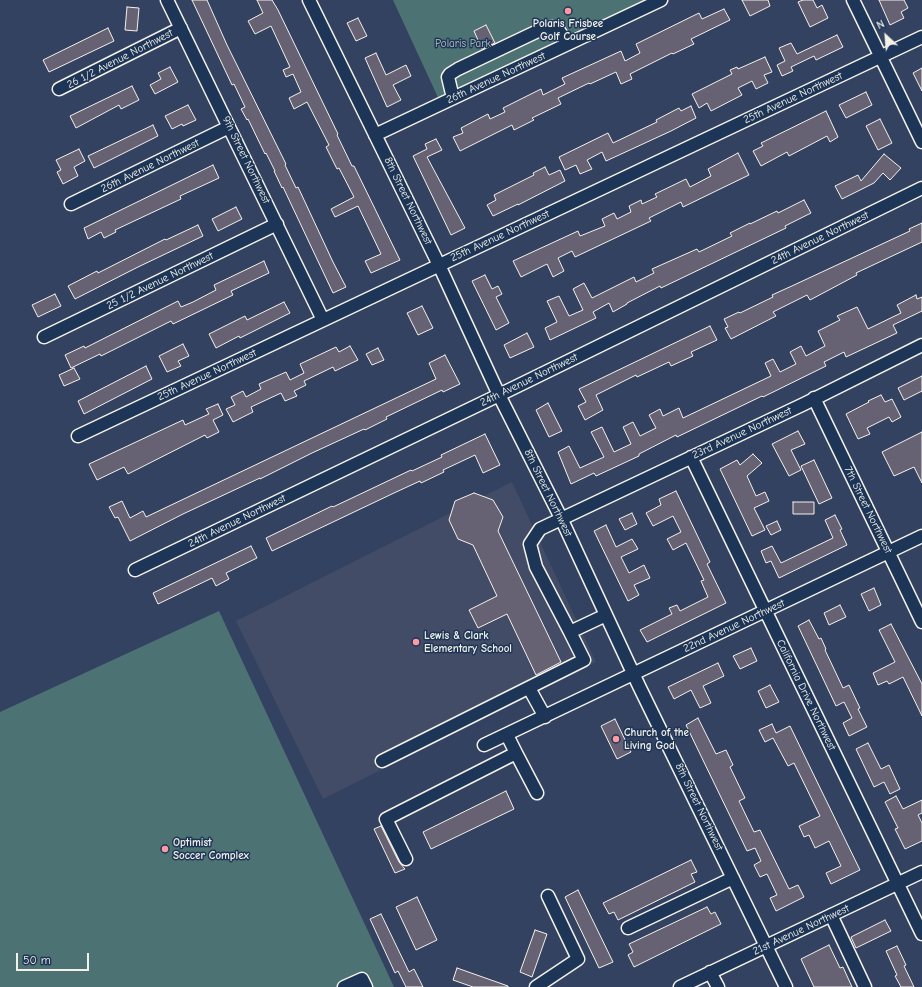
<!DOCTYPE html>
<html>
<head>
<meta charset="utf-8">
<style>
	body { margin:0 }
	#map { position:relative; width:922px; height:987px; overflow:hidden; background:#334260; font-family:"Comic Neue",sans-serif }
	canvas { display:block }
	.north { position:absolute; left:866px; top:16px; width:40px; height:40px; -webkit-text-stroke:3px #1d3557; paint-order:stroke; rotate:334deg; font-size:11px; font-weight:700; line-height:16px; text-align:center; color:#f4f1e8 }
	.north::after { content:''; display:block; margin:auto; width:14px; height:18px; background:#f4f1e8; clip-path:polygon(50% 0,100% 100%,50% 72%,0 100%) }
	.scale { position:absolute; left:16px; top:953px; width:73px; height:18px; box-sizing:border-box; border:2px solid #f4f1e8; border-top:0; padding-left:5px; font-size:12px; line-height:14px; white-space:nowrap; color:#f4f1e8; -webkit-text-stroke:3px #1d3557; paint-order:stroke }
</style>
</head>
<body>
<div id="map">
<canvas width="922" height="987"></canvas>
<div class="north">N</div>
<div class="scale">50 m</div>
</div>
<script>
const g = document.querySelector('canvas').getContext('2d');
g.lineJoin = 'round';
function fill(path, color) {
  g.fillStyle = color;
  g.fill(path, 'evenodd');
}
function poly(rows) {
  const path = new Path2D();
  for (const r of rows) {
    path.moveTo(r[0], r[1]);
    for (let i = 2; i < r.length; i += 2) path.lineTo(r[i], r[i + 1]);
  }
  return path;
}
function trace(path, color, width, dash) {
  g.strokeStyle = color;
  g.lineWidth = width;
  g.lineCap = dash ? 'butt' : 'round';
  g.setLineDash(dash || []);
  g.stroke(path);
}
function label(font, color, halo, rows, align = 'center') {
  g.font = font + ' "Comic Neue",sans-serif';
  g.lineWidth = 3;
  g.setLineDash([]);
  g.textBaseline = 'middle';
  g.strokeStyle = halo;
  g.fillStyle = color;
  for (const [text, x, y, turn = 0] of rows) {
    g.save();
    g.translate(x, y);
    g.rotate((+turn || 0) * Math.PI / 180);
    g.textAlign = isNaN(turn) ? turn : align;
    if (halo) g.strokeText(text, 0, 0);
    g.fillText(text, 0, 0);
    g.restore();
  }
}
const built = poly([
	[512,482,596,662,323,799,236,621]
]);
const green = poly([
	[393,0,649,0,441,104],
	[219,611,394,987,0,987,0,712]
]);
const building = poly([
	[192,0,207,0,227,45,286,164,285,165,296,188,298,187,333,262,346,287,333,293,283,187,282,188,274,171,275,171,266,153,265,154,248,119,247,120,241,109,245,107,234,84,232,85,192,0],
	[257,0,272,0,278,10,338,134,337,135,352,166,354,166,400,260,371,273,365,261,381,254,358,206,335,217,331,209,354,197,339,168,337,169,326,147,329,145,307,102,294,109,289,98,301,92,293,74,286,77,283,70,290,67,271,26,255,34,248,21,263,13,257,0],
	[742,0,768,0,770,6,750,16,742,0],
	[803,0,813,0,817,8,822,5,828,18,810,27,798,2,803,0],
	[879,0,904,0,908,8,901,12,904,18,890,25,879,0],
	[127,7,139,8,137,31,125,30,127,7],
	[724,9,730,20,691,39,694,44,673,54,672,53,630,74,632,79,621,84,616,72,590,84,589,83,558,98,561,104,532,118,534,120,514,130,512,125,460,151,453,137,463,133,461,128,488,114,490,119,505,112,503,108,541,89,543,95,565,84,562,78,621,51,625,61,640,53,636,44,699,13,702,19,724,9],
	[358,18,367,36,356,41,347,23,358,18],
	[486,25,495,43,482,49,474,31,486,25],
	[108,28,114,41,49,72,43,60,108,28],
	[837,35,843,47,816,60,814,56,791,67,793,71,782,76,777,65,785,61,779,48,791,43,797,54,837,35],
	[376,53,386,75,406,65,411,76,393,85,401,100,387,107,365,58,376,53],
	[765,57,772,72,764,75,768,83,756,89,752,81,738,88,742,95,711,111,707,103,699,108,692,94,732,74,730,70,737,67,738,69,765,57],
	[170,67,178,82,155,94,150,85,161,79,158,73,170,67],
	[922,68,922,91,913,73,922,68],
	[132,86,139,100,121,109,119,105,76,128,70,116,132,86],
	[866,92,872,105,846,118,839,105,866,92],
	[188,105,196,120,183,126,182,124,172,129,165,116,188,105],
	[691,106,696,118,671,131,606,161,602,152,587,160,592,169,580,174,576,165,565,170,559,157,608,133,613,143,657,122,656,120,679,108,681,111,691,106],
	[826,111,838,137,830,142,827,136,789,156,787,152,761,166,753,151,763,146,761,143,826,111],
	[880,119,892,143,878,150,866,126,880,119],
	[153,125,158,136,94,168,88,156,153,125],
	[436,139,442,150,427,157,465,228,451,235,413,156,427,149,425,144,436,139],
	[79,149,85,161,74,167,78,176,63,184,57,172,61,170,56,160,79,149],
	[738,153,749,175,683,207,681,202,649,218,651,221,575,257,572,251,558,258,564,271,553,277,547,264,521,277,513,261,578,231,580,236,605,226,602,219,614,213,617,219,631,212,629,206,641,200,642,204,657,197,655,194,686,179,690,187,711,176,708,169,738,153],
	[884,154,901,168,890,180,883,173,874,183,842,199,835,186,858,175,861,181,884,154],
	[213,165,219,178,180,196,181,199,115,230,116,232,104,238,101,232,88,239,84,228,213,165],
	[545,167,549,175,560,170,565,181,518,205,518,204,493,216,487,205,496,200,494,195,534,175,533,173,545,167],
	[804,200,811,213,785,226,786,228,661,288,660,286,627,303,627,304,613,312,609,303,593,312,596,318,550,340,545,328,557,322,547,301,559,296,569,316,583,310,573,289,584,283,592,298,634,277,636,282,654,273,652,269,697,249,699,252,732,236,730,233,750,223,750,224,777,211,778,213,804,200],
	[236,207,242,219,218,231,212,219,236,207],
	[922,223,922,242,856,273,857,275,810,300,807,295,773,312,776,316,731,339,725,328,728,327,724,319,739,312,740,313,773,297,772,295,794,285,910,231,909,229,922,223],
	[198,225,203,236,138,267,75,299,68,286,97,271,98,273,165,239,166,240,198,225],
	[264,261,269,273,231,291,233,295,173,324,171,321,101,356,100,354,71,368,65,355,84,346,85,348,178,301,181,307,193,302,216,290,214,285,264,261],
	[485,275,492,289,498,286,502,294,496,297,509,323,496,330,472,281,485,275],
	[55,294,61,306,38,317,32,305,55,294],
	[916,295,917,299,922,297,922,311,893,325,897,333,846,357,844,352,824,362,826,366,763,397,762,396,677,437,676,435,639,454,639,456,596,476,594,473,571,484,558,452,569,446,580,468,604,457,591,432,602,427,614,452,631,444,623,427,633,422,640,436,656,428,649,415,660,409,663,416,679,408,683,418,771,376,765,363,773,359,780,372,796,364,790,352,801,346,806,356,825,346,818,331,840,320,837,316,857,307,868,329,901,313,897,305,916,295],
	[284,302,290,313,240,338,239,336,216,348,209,334,245,316,247,320,284,302],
	[422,306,433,328,418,335,407,313,422,306],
	[710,326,717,340,691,352,693,356,671,366,669,362,637,377,636,375,596,395,603,410,585,420,578,406,586,402,579,389,710,326],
	[527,333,534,347,510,358,504,345,527,333],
	[183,344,189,356,178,361,181,366,167,372,159,356,183,344],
	[350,346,358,360,335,371,333,367,304,381,306,385,294,391,297,396,285,401,281,393,251,407,253,412,233,422,226,409,235,405,231,397,243,391,246,397,261,389,259,384,286,372,290,380,304,373,300,364,336,347,339,352,350,346],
	[378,348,384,360,372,365,366,354,378,348],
	[445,355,460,384,443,392,442,390,386,417,387,419,365,430,364,429,312,453,260,479,260,478,183,514,130,541,118,517,115,518,109,507,122,501,130,518,143,511,146,517,436,379,429,363,445,355],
	[146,366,152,379,84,414,78,401,146,366],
	[74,368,80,379,64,386,59,375,74,368],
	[922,376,922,391,904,400,898,388,922,376],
	[881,395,885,402,892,399,901,417,892,422,889,417,867,428,870,434,858,439,846,414,869,402,868,401,881,395],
	[548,403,562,431,549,437,536,410,548,403],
	[218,404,223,415,213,420,219,432,207,438,205,435,128,474,124,467,97,480,89,464,183,420,185,425,209,414,206,409,218,404],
	[798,431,805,444,791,450,801,470,789,476,772,444,798,431],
	[922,432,922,483,914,467,894,476,882,452,922,432],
	[485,434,500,465,483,473,475,455,443,470,444,472,421,483,420,481,394,493,272,551,266,538,332,506,333,507,411,470,412,471,442,457,441,455,485,434],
	[753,454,762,463,747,476,756,496,765,492,769,501,754,508,765,530,752,536,720,469,737,460,740,465,753,454],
	[814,460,832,498,819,504,801,466,814,460],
	[676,491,710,562,707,564,726,603,647,642,640,630,672,614,669,608,677,605,680,611,708,597,701,581,704,580,686,543,673,550,667,539,681,532,673,516,653,526,646,513,661,505,659,499,676,491],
	[474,493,493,500,503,517,498,531,561,662,536,675,507,614,478,628,469,610,497,596,473,545,458,539,449,520,455,501,474,493],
	[793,502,814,502,814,514,793,514,793,502],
	[632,513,637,524,625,530,619,519,632,513],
	[835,515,842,529,840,530,847,545,779,578,771,561,766,563,761,551,772,546,781,563,833,538,825,520,835,515],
	[777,521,781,530,771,535,766,526,777,521],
	[606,525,616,547,632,539,638,549,621,557,629,573,644,565,650,578,634,585,639,595,628,601,594,531,606,525],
	[251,546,257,558,226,573,229,579,216,586,212,578,158,604,153,593,251,546],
	[874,588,881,605,869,611,861,594,874,588],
	[840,605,846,617,829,625,824,613,840,605],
	[809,620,819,639,821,638,826,649,825,650,843,688,849,685,860,708,858,709,867,727,849,736,843,723,852,718,844,702,836,706,798,626,809,620],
	[891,624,922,684,922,716,903,677,889,684,887,681,878,685,873,673,895,662,879,630,891,624],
	[751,648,757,661,740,669,733,656,751,648],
	[718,663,724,676,703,686,711,703,700,708,691,690,674,699,668,687,718,663],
	[770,685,779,702,766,708,758,691,770,685],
	[698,718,716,754,726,750,733,765,730,767,745,798,739,801,754,832,760,830,789,889,798,885,804,897,776,911,770,898,777,895,767,874,760,877,754,865,761,861,755,848,747,851,686,725,698,718],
	[615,719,631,752,617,759,601,726,615,719],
	[772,724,776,733,790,726,860,870,831,884,826,873,841,866,829,841,815,848,809,835,804,837,799,826,820,816,794,763,788,766,773,738,765,742,759,730,772,724],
	[868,743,881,769,889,765,900,789,890,794,884,782,874,787,856,749,868,743],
	[506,791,514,809,431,849,423,832,506,791],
	[896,796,903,809,922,800,922,813,918,815,922,823,922,841,905,849,895,829,898,828,885,802,896,796],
	[381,826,399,862,405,869,395,873,374,829,381,826],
	[691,860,697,872,691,874,695,882,618,920,614,912,609,914,603,903,691,860],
	[578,890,613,962,599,968,565,897,578,890],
	[417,897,437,940,416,950,396,907,417,897],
	[707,907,711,914,715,912,721,924,634,967,628,955,633,952,629,944,707,907],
	[381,914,409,972,414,969,423,987,406,987,398,971,395,973,370,919,381,914],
	[885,920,891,931,856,948,851,937,885,920],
	[535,930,547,934,532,977,520,972,535,930],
	[829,945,840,968,843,967,852,987,814,987,801,959,829,945],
	[897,946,906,965,904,966,914,987,901,987,895,976,897,975,886,951,897,946],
	[457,968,508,986,508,987,473,987,453,980,457,968]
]);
const minor = poly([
	[167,0,323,320],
	[309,0,439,265,499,395,561,518,639,686,786,987],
	[853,0,922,142],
	[59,89,181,28],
	[453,98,448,77,450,74,458,69,542,29,551,27,557,28,568,44],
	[375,135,661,0],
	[71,204,229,127],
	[44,337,277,224],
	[814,398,922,622],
	[78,436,922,37],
	[691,457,922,934],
	[135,570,499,395,922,188],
	[606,615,570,632,536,567,530,544,540,529,804,404,922,345],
	[529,688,545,717],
	[484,745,922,536],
	[516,753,537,793],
	[382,761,584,660,570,632],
	[406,859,386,819,516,753,507,735],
	[831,915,865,987],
	[628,928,733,878],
	[710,972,718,987],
	[344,987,362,979,366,987],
	[536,987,578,959,548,896],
	[680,987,922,872]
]);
const markers = [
	[568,11,4,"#ff9aa2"],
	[416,642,4,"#ff9aa2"],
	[616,739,4,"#ff9aa2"],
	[165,849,4,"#ff9aa2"]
];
const poiNames = [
	["Polaris Frisbee",568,24,"center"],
	["Golf Course",568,37,"center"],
	["Lewis & Clark",424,636],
	["Elementary School",424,649],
	["Church of the",624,733],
	["Living God",624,746],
	["Optimist",173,843],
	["Soccer Complex",173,856]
];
const parkNames = [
	["Polaris Park",463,44]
];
const streetNames = [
	["26 1/2 Avenue Northwest",120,59,-27],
	["26th Avenue Northwest",496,78,-25],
	["25th Avenue Northwest",793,98,-25],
	["9th Street Northwest",246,160,64],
	["26th Avenue Northwest",150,166,-26],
	["8th Street Northwest",408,201,64],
	["25th Avenue Northwest",500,236,-25],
	["24th Avenue Northwest",820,238,-26],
	["25 1/2 Avenue Northwest",160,281,-26],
	["25th Avenue Northwest",207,375,-25],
	["24th Avenue Northwest",529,380,-26],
	["23rd Avenue Northwest",742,433,-25],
	["8th Street Northwest",548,493,64],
	["7th Street Northwest",868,510,64],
	["24th Avenue Northwest",237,521,-26],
	["22nd Avenue Northwest",734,626,-25],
	["California Drive Northwest",806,695,64],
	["8th Street Northwest",699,807,64],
	["21st Avenue Northwest",801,930,-25]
];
fill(built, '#424c66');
fill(green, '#4d7273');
fill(building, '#666274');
trace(building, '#f4f1e8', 1);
trace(minor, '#f4f1e8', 15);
trace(minor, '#1d3557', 12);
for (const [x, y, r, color] of markers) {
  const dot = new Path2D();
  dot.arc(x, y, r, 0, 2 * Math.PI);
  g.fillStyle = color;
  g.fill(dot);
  trace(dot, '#1d3557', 1.5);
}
label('bold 11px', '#f4f1e8', '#1d3557', poiNames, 'left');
label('11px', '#bac5bf', '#1d3557', parkNames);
label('11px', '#f4f1e8', '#1d3557', streetNames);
</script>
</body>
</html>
